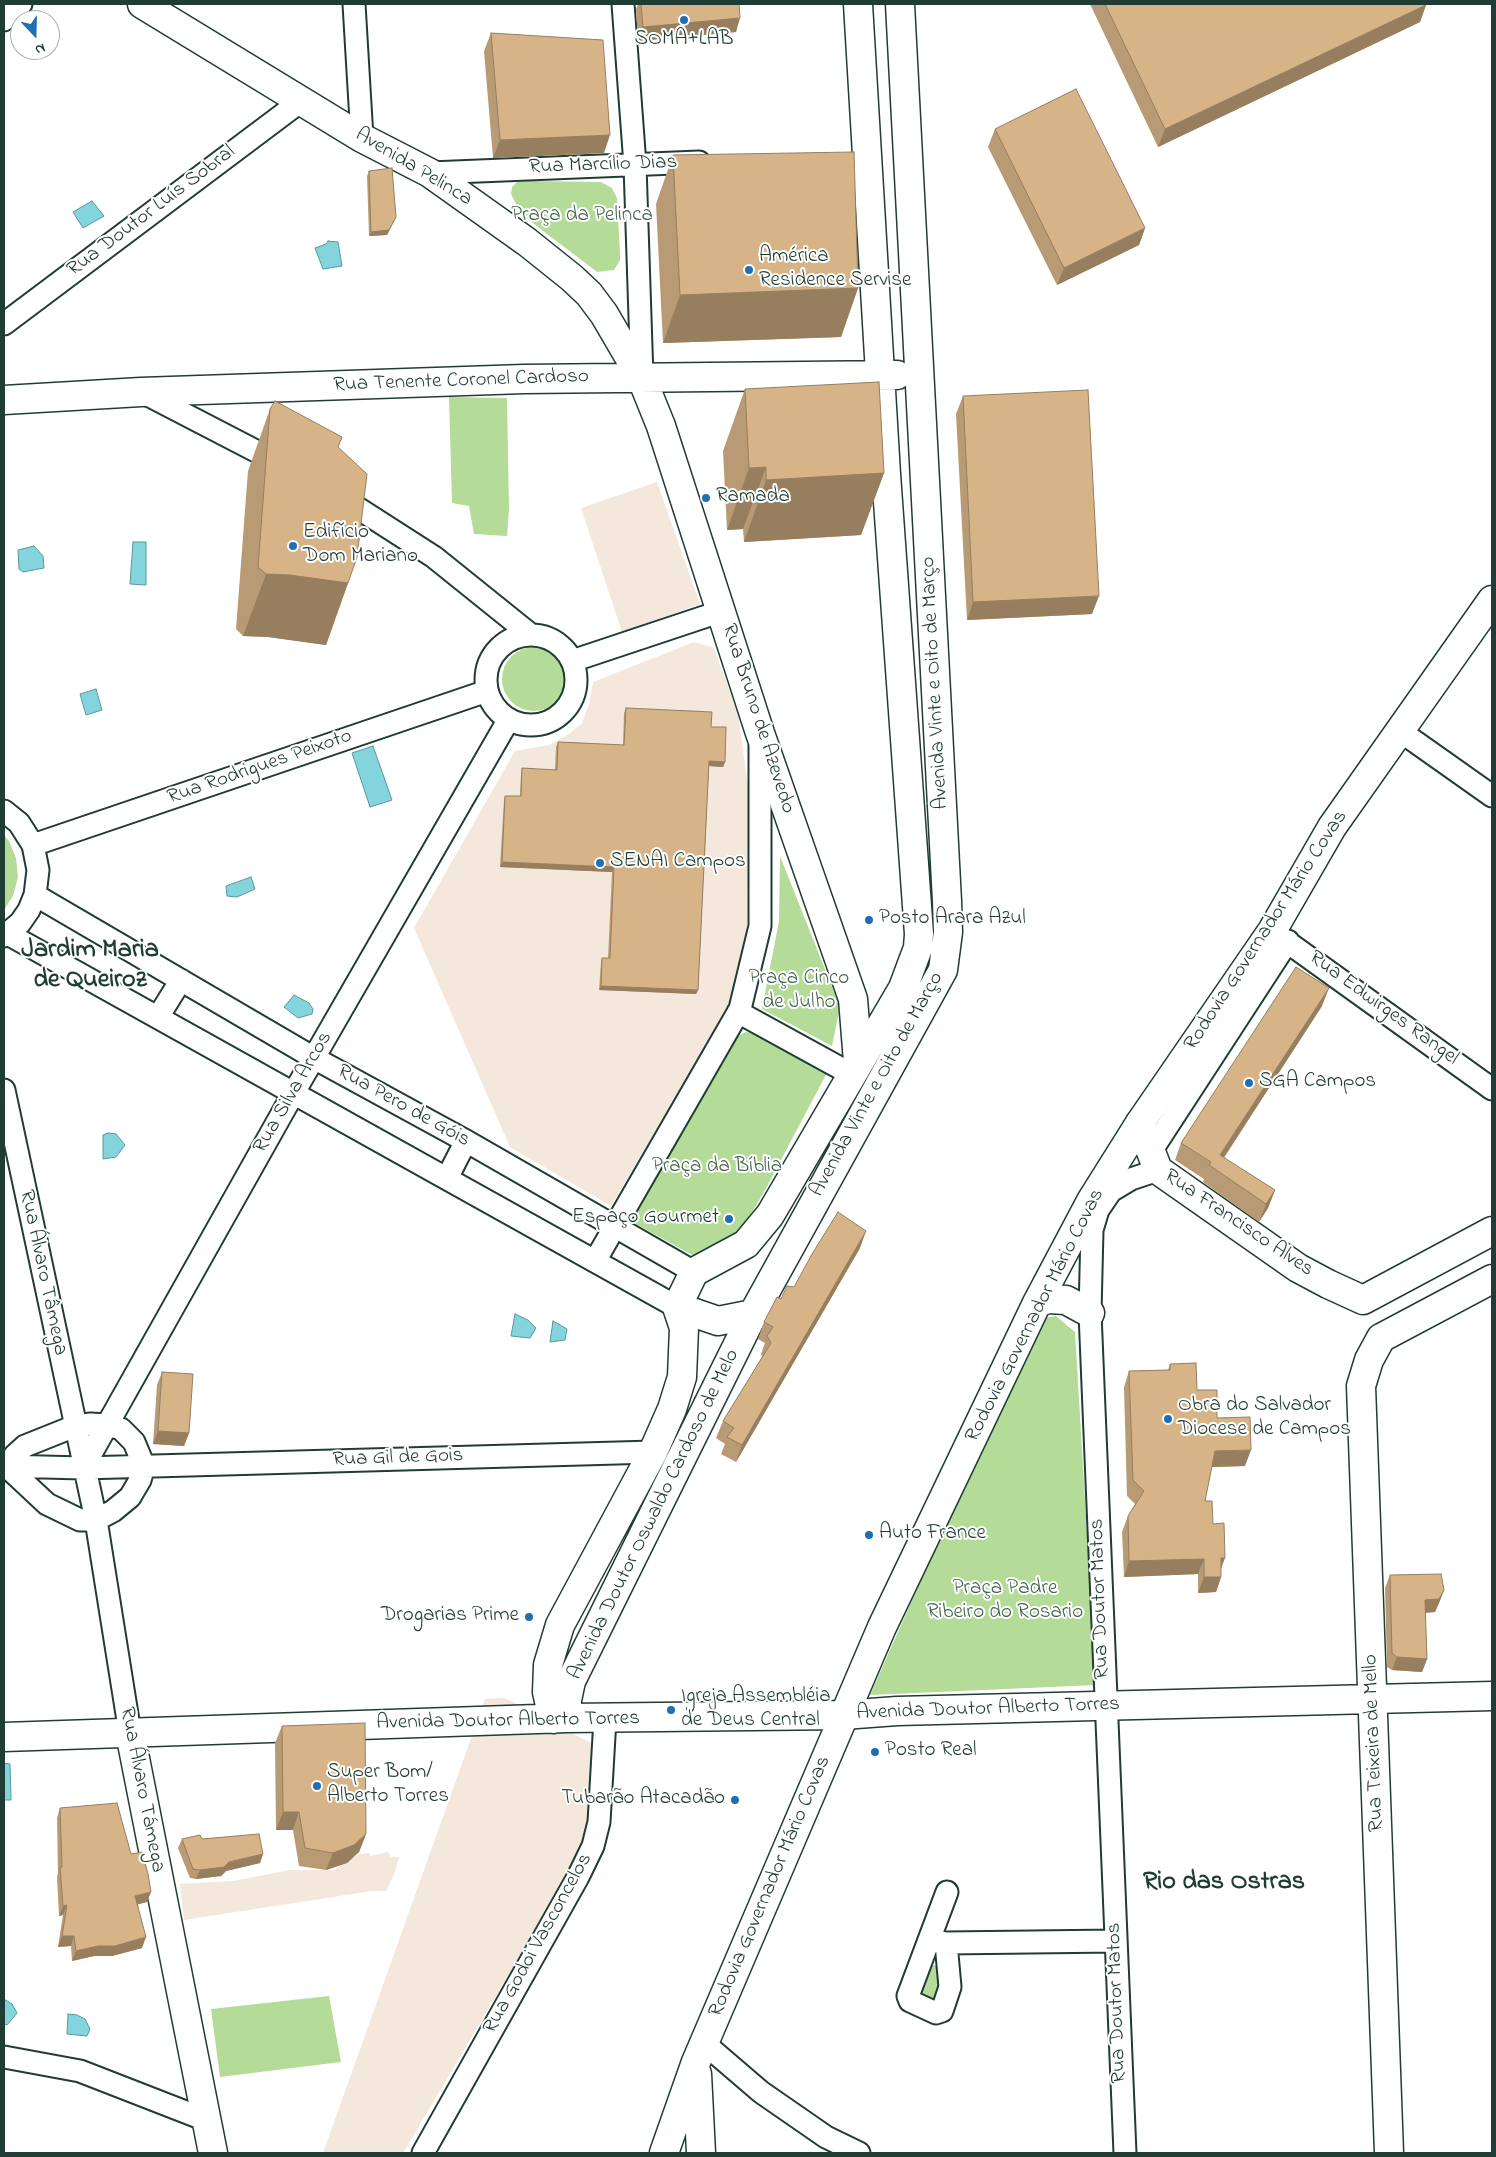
<!DOCTYPE html>
<html>
<head>
<meta charset="utf-8">
<style>
	body { margin:0 }
	#map { position:relative; width:1496px; height:2157px; overflow:hidden; background:#fff; font-family:"Indie Flower",sans-serif }
	canvas { display:block }
	.frame { position:absolute; inset:0; border:5px solid #1f3d34; pointer-events:none }
	.north { position:absolute; left:10px; top:10px; width:50px; height:50px; box-sizing:border-box; background:#fff; border:1px solid #a5b1ae; border-radius:50%; rotate:159deg; font-size:14px; font-weight:700; line-height:20px; text-align:center; color:#1f3d34 }
	.north::after { content:''; display:block; margin:auto; width:18px; height:22px; background:#1f6fb2; clip-path:polygon(50% 0,100% 100%,50% 72%,0 100%) }
</style>
</head>
<body>
<div id="map">
<canvas width="1496" height="2157"></canvas>
<div class="frame"></div>
<div class="north">N</div>
</div>
<script>
const g = document.querySelector('canvas').getContext('2d');
g.lineJoin = 'round';
function fill(path, color) {
  g.fillStyle = color;
  g.fill(path, 'evenodd');
}
function poly(rows) {
  const path = new Path2D();
  for (const r of rows) {
    if (r.length === 3) {
      path.moveTo(r[0] + r[2], r[1]);
      path.arc(r[0], r[1], r[2], 0, 2 * Math.PI);
      continue;
    }
    path.moveTo(r[0], r[1]);
    for (let i = 2; i < r.length; i += 2) path.lineTo(r[i], r[i + 1]);
  }
  return path;
}
function trace(path, color, width, dash) {
  g.strokeStyle = color;
  g.lineWidth = width;
  g.lineCap = dash ? 'butt' : 'round';
  g.setLineDash(dash || []);
  g.stroke(path);
}
function label(font, color, halo, rows, align = 'center') {
  g.font = font + ' "Indie Flower",sans-serif';
  g.lineWidth = 4;
  g.setLineDash([]);
  g.textBaseline = 'middle';
  g.strokeStyle = halo;
  g.fillStyle = color;
  for (const [text, x, y, turn = 0] of rows) {
    g.save();
    g.translate(x, y);
    g.rotate((+turn || 0) * Math.PI / 180);
    g.textAlign = isNaN(turn) ? turn : align;
    if (halo) g.strokeText(text, 0, 0);
    g.fillText(text, 0, 0);
    g.restore();
  }
}
const built = poly([
	[657,482,700,604,622,632,581,508],
	[694,642,714,648,738,714,750,800,747,926,730,1006,611,1206,510,1147,414,928,515,751,549,745,569,734,582,723,589,704,593,682],
	[505,1698,593,1744,585,1846,403,2153,323,2153,485,1699],
	[388,1852,391,1857,399,1857,395,1872,386,1891,372,1891,184,1920,180,1884,233,1881,290,1870,334,1870,359,1854,370,1853,370,1856]
]);
const green = poly([
	[527,181,601,182,612,188,617,198,620,253,620,260,614,270,597,272,521,214,511,194,512,187,517,182],
	[449,397,507,398,509,510,507,536,474,534,469,506,452,503],
	[534,679,32],
	[4,835,9,841,16,858,18,877,13,896,4,910],
	[780,856,840,1007,832,1046,762,1009,779,921],
	[746,1032,762,1034,829,1069,764,1192,742,1229,719,1248,694,1256,627,1219,733,1038],
	[1056,1316,1075,1332,1096,1685,870,1695,1037,1319],
	[935,1965,945,1971,937,2009,909,1997,919,1970],
	[329,1996,341,2062,220,2077,211,2009]
]);
const water = poly([
	[92,201,104,216,83,228,73,212,92,201],
	[328,241,338,242,342,266,323,269,315,248,326,244,328,241],
	[133,542,146,542,146,585,130,584,133,542],
	[34,546,43,556,44,568,23,572,19,569,18,550,34,546],
	[96,689,102,710,86,715,80,694,96,689],
	[373,746,392,800,370,807,352,753,373,746],
	[251,877,255,889,237,897,227,896,226,886,251,877],
	[294,995,309,1003,313,1009,312,1014,298,1018,284,1007,294,995],
	[108,1133,116,1134,125,1145,116,1157,103,1159,103,1135,108,1133],
	[515,1314,528,1320,536,1328,530,1338,511,1336,515,1314],
	[553,1321,567,1329,565,1340,550,1342,553,1321],
	[4,1763,10,1764,11,1800,4,1800,4,1763],
	[4,1999,12,2004,17,2013,7,2025,4,2024,4,1999],
	[68,2014,77,2015,85,2019,90,2029,87,2036,67,2034,68,2014]
]);
const minor = poly([
	[354,4,362,138],
	[623,4,635,165,642,378],
	[4,20,21,4],
	[430,173,699,162],
	[4,324,301,101],
	[142,392,279,463],
	[339,496,434,557,531,635],
	[531,680,45],
	[572,661,722,611],
	[1400,731,1492,796],
	[4,811,19,823,33,845,38,870,35,895,29,910,20,923,4,936],
	[33,845,487,691],
	[35,895,314,1058,466,1141,694,1272],
	[1272,931,1492,1089],
	[8,934,677,1307],
	[738,1012,851,1074],
	[158,1017,181,980],
	[4,1090,96,1520,130,1733],
	[1150,1153,1288,941],
	[447,1178,466,1141],
	[595,1261,740,1009,760,926,760,746],
	[4,1464,47,1504,80,1520,96,1520,113,1511,130,1497,140,1480,144,1466],
	[4,1466,83,1468,653,1452],
	[8,1466,15,1455,25,1446,75,1426,91,1424,107,1425,121,1429,134,1442,144,1466],
	[83,1468,293,1094,509,719],
	[932,1941,946,1943,1116,1941],
	[946,1943,950,1987,942,2011,936,2013,910,2001,908,1996,947,1892],
	[705,2044,761,2092,826,2137,859,2153],
	[4,2057,80,2071,206,2120],
	[423,2153,578,1877,593,1846,599,1822,605,1719],
	[1125,2153,1090,1313,1092,1230,1098,1210,1111,1191,1131,1179,1158,1170]
]);
const major = poly([
	[142,4,362,138,430,173,527,242,572,278,589,294,604,314,642,379,661,426,760,733,853,999,858,1062],
	[4,400,141,392,524,379,897,375],
	[1140,1123,1158,1170,1298,1268,1328,1284,1363,1300],
	[1363,1300,1492,1231],
	[677,1307,718,1321,753,1314],
	[1381,1338,1369,1360,1361,1386,1389,2153],
	[1381,1338,1492,1279],
	[567,1718,567,1700,571,1681,753,1314,943,970,948,932,947,901,900,4],
	[553,1719,547,1692,548,1665,560,1625,653,1452,672,1409,682,1377,684,1328,677,1307,694,1272,746,1244,770,1215,903,988,918,948,919,934,886,474,858,4],
	[130,1733,213,2153],
	[4,1737,567,1718,843,1715,897,1711,1492,1696]
]);
const highway = poly([
	[1037,1303,1048,1299,1066,1300,1090,1313],
	[697,2074,701,2153],
	[664,2153,696,2062,882,1627,1037,1303,1091,1201,1140,1123,1272,931,1332,827,1492,600]
]);
const wall = poly([
	[638,4,739,4,736,32,638,41,636,9],
	[1090,4,1426,4,1426,5,1420,22,1158,147],
	[491,33,604,153,493,158,484,51],
	[995,129,1145,228,1139,245,1057,285,988,147],
	[673,155,858,288,841,337,663,343,656,204],
	[369,171,394,221,387,235,369,236,367,176],
	[745,389,884,473,861,535,744,542,743,529,727,530,723,451],
	[963,396,1092,614,967,620,956,414],
	[270,409,338,447,348,583,326,645,268,637,243,636,236,629,248,471],
	[626,708,711,727,725,762,723,767,709,766,698,990,696,994,599,990,601,962,602,958,608,958,612,872,500,867,504,800,505,796,520,796,521,773,522,768,555,770,556,747,558,742,623,745,624,713],
	[1322,1006,1224,1158,1275,1190,1268,1208,1259,1222,1203,1182,1204,1179,1175,1160,1181,1143],
	[860,1248,736,1462,721,1454,725,1444,716,1438,723,1421,762,1357,761,1354,765,1343,758,1339,764,1322,781,1299,794,1287],
	[1170,1364,1197,1390,1217,1418,1245,1466,1212,1467,1205,1501,1213,1524,1221,1569,1221,1577,1216,1592,1198,1593,1198,1574,1124,1577,1122,1532,1128,1516,1135,1504,1127,1496,1124,1387,1129,1371,1168,1370],
	[162,1372,189,1433,184,1446,153,1444,157,1385],
	[1390,1575,1444,1590,1439,1603,1435,1612,1425,1613,1427,1659,1422,1672,1392,1670,1387,1667,1385,1588],
	[282,1726,366,1834,359,1852,347,1863,326,1870,299,1866,293,1830,276,1830,275,1743],
	[60,1808,131,1854,147,1902,138,1904,142,1948,112,1956,94,1956,72,1961,71,1946,58,1947,63,1915,59,1916,57,1877,58,1873,57,1818],
	[182,1839,202,1839,263,1854,260,1863,226,1871,221,1876,196,1879,190,1878,178,1848]
]);
const shadedWall = poly([
	[1426,5,1420,22,1158,147,1165,129],
	[740,18,736,32,638,41,643,27],
	[610,135,604,153,493,158,500,140],
	[396,217,387,235,369,236,371,232],
	[1145,228,1139,245,1057,285,1064,268],
	[858,288,841,337,663,343,680,295],
	[766,467,743,529,727,530,749,468],
	[884,473,861,535,744,542,766,480],
	[266,574,290,575,348,583,326,645,268,637,243,636],
	[1099,596,1092,614,967,620,973,602],
	[709,761,725,762,723,767,708,766],
	[502,862,614,867,612,872,500,867],
	[601,986,698,990,696,994,599,990],
	[1329,988,1322,1006,1216,1169,1220,1155],
	[1275,1190,1268,1208,1259,1222,1266,1204],
	[866,1231,860,1248,736,1462,742,1445],
	[158,1431,189,1433,184,1446,153,1444],
	[1251,1450,1245,1466,1209,1467,1215,1451],
	[1221,1558,1225,1558,1219,1574],
	[1204,1559,1198,1574,1124,1577,1129,1561],
	[1204,1577,1221,1577,1216,1592,1198,1593],
	[1444,1590,1439,1603,1435,1612,1420,1613,1425,1600],
	[1397,1657,1427,1659,1422,1672,1392,1670],
	[283,1812,299,1812,293,1830,276,1830],
	[366,1834,359,1852,347,1863,326,1870,333,1853],
	[263,1854,260,1863,226,1871,221,1876,196,1879,200,1870],
	[151,1892,147,1902,132,1906,135,1896],
	[67,1905,63,1915,59,1916,63,1906],
	[62,1936,74,1936,71,1946,58,1947],
	[146,1937,142,1948,112,1956,94,1956,72,1961,76,1951,98,1946]
]);
const building = poly([
	[641,4,739,4,740,18,643,27,641,4],
	[1105,4,1426,4,1426,5,1165,129,1105,4],
	[491,33,603,40,610,135,500,140,491,33],
	[1076,89,1145,228,1064,268,995,129,1076,89],
	[854,152,858,288,680,295,673,155,854,152],
	[392,168,396,217,389,230,371,232,369,171,392,168],
	[879,382,884,473,766,480,766,467,749,468,745,389,879,382],
	[1088,390,1099,596,973,602,963,396,1088,390],
	[275,401,342,437,338,447,367,474,357,557,348,583,290,575,266,574,258,567,270,409,275,401],
	[626,708,712,712,711,727,726,727,725,762,709,761,698,990,601,986,602,958,610,958,614,867,502,862,505,796,521,796,522,768,557,770,558,742,624,745,626,708],
	[1296,967,1329,988,1220,1155,1275,1190,1266,1204,1209,1165,1211,1162,1181,1143,1296,967],
	[838,1212,866,1231,742,1445,727,1437,734,1428,723,1421,771,1343,767,1336,773,1327,764,1322,777,1297,781,1299,787,1286,794,1287,812,1254,838,1212],
	[1196,1363,1197,1390,1217,1390,1217,1418,1250,1417,1251,1450,1215,1451,1205,1501,1212,1501,1213,1524,1224,1523,1225,1558,1221,1558,1221,1577,1204,1577,1204,1559,1129,1561,1128,1516,1144,1491,1133,1480,1129,1371,1170,1370,1170,1364,1196,1363],
	[162,1372,193,1374,189,1433,158,1431,162,1372],
	[1441,1574,1444,1590,1439,1599,1425,1600,1427,1659,1397,1657,1392,1653,1390,1575,1441,1574],
	[365,1723,366,1834,354,1845,333,1853,305,1848,299,1812,283,1812,282,1726,365,1723],
	[117,1803,131,1854,142,1852,148,1874,151,1892,135,1896,146,1937,115,1946,98,1946,76,1951,74,1936,62,1936,67,1905,63,1906,60,1867,62,1867,60,1808,117,1803],
	[259,1834,263,1854,229,1862,224,1867,200,1870,193,1869,182,1839,200,1835,202,1839,259,1834]
]);
const markers = [
	[684,20,5,"#1f6fb2"],
	[749,270,5,"#1f6fb2"],
	[706,498,5,"#1f6fb2"],
	[293,546,5,"#1f6fb2"],
	[600,863,5,"#1f6fb2"],
	[869,920,5,"#1f6fb2"],
	[1249,1083,5,"#1f6fb2"],
	[729,1219,5,"#1f6fb2"],
	[1168,1419,5,"#1f6fb2"],
	[869,1535,5,"#1f6fb2"],
	[529,1617,5,"#1f6fb2"],
	[671,1710,5,"#1f6fb2"],
	[875,1752,5,"#1f6fb2"],
	[317,1786,5,"#1f6fb2"],
	[735,1800,5,"#1f6fb2"]
];
const poiNames = [
	["SOMA+LAB",684,41,"center"],
	["América",759,258],
	["Residence Servise",759,282],
	["Ramada",716,498],
	["Edifício",303,534],
	["Dom Mariano",303,558],
	["SENAI Campos",610,863],
	["Posto Arara Azul",879,920],
	["SGA Campos",1259,1083],
	["Espaço Gourmet",719,1219,"right"],
	["Obra do Salvador",1178,1407],
	["Diocese de Campos",1178,1431],
	["Auto France",879,1535],
	["Drogarias Prime",519,1617,"right"],
	["Igreja Assembléia",681,1698],
	["de Deus Central",681,1722],
	["Posto Real",885,1752],
	["Super Bom/",327,1774],
	["Alberto Torres",327,1798],
	["Tubarão Atacadão",725,1800,"right"]
];
const streetNames = [
	["Rua Marcílio Dias",603,166,-2],
	["Avenida Pelinca",413,168,31],
	["Rua Doutor Luís Sobral",152,212,-37],
	["Rua Tenente Coronel Cardoso",461,382,-2],
	["Avenida Vinte e Oito de Março",936,683,-93],
	["Rua Bruno de Azevedo",757,719,72],
	["Rua Rodrigues Peixoto",260,768,-19],
	["Rodovia Governador Mário Covas",1267,931,-57],
	["Rua Edwirges Rangel",1383,1009,36],
	["Avenida Vinte e Oito de Março",878,1085,-61],
	["Rua Silva Arcos",294,1093,-60],
	["Rua Pero de Góis",403,1107,29],
	["Rua Francisco Alves",1238,1224,34],
	["Rua Álvaro Tâmega",42,1273,78],
	["Rodovia Governador Mário Covas",1036,1316,-63],
	["Rua Gil de Gois",398,1459,-2],
	["Avenida Doutor Oswaldo Cardoso de Melo",655,1515,-64],
	["Rua Doutor Matos",1101,1599,-92],
	["Avenida Doutor Alberto Torres",988,1710,-2],
	["Avenida Doutor Alberto Torres",508,1722,-1],
	["Rua Teixeira de Mello",1375,1743,-92],
	["Rua Álvaro Támega",141,1790,79],
	["Rodovia Governador Mário Covas",771,1887,-67],
	["Rua Godoi Vasconcelos",539,1944,-61],
	["Rua Doutor Matos",1118,2003,-92]
];
const parkNames = [
	["Praça da Pelinca",582,217],
	["Praça Cinco",799,980],
	["de Julho",799,1004],
	["Praça da Bíblia",717,1168],
	["Praça Padre",1005,1590],
	["Ribeiro do Rosario",1005,1614]
];
const districtNames = [
	["Jardim Maria",90,952],
	["de Queiroz",90,982],
	["Rio das Ostras",1224,1884]
];
fill(built, '#f3e8db');
fill(green, '#b4dc98');
fill(water, '#83d4dd');
trace(water, '#5b9899', 1);
trace(minor, '#1f3d34', 25);
trace(major, '#1f3d34', 31);
trace(highway, '#1f3d34', 31);
trace(minor, '#fff', 21);
trace(major, '#fff', 28);
trace(highway, '#fff', 28);
fill(wall, '#b89b75');
fill(shadedWall, '#967e5f');
fill(building, '#d6b488');
trace(building, '#967e5f', 1);
for (const [x, y, r, color] of markers) {
  const dot = new Path2D();
  dot.arc(x, y, r, 0, 2 * Math.PI);
  g.fillStyle = color;
  g.fill(dot);
  trace(dot, '#fff', 2);
}
label('21px', '#1f3d34', '#fff', poiNames, 'left');
label('21px', '#1f3d34', '#fff', streetNames);
label('21px', '#44654d', '#fff', parkNames);
label('bold 26px', '#1f3d34', '#fff', districtNames);
</script>
</body>
</html>
